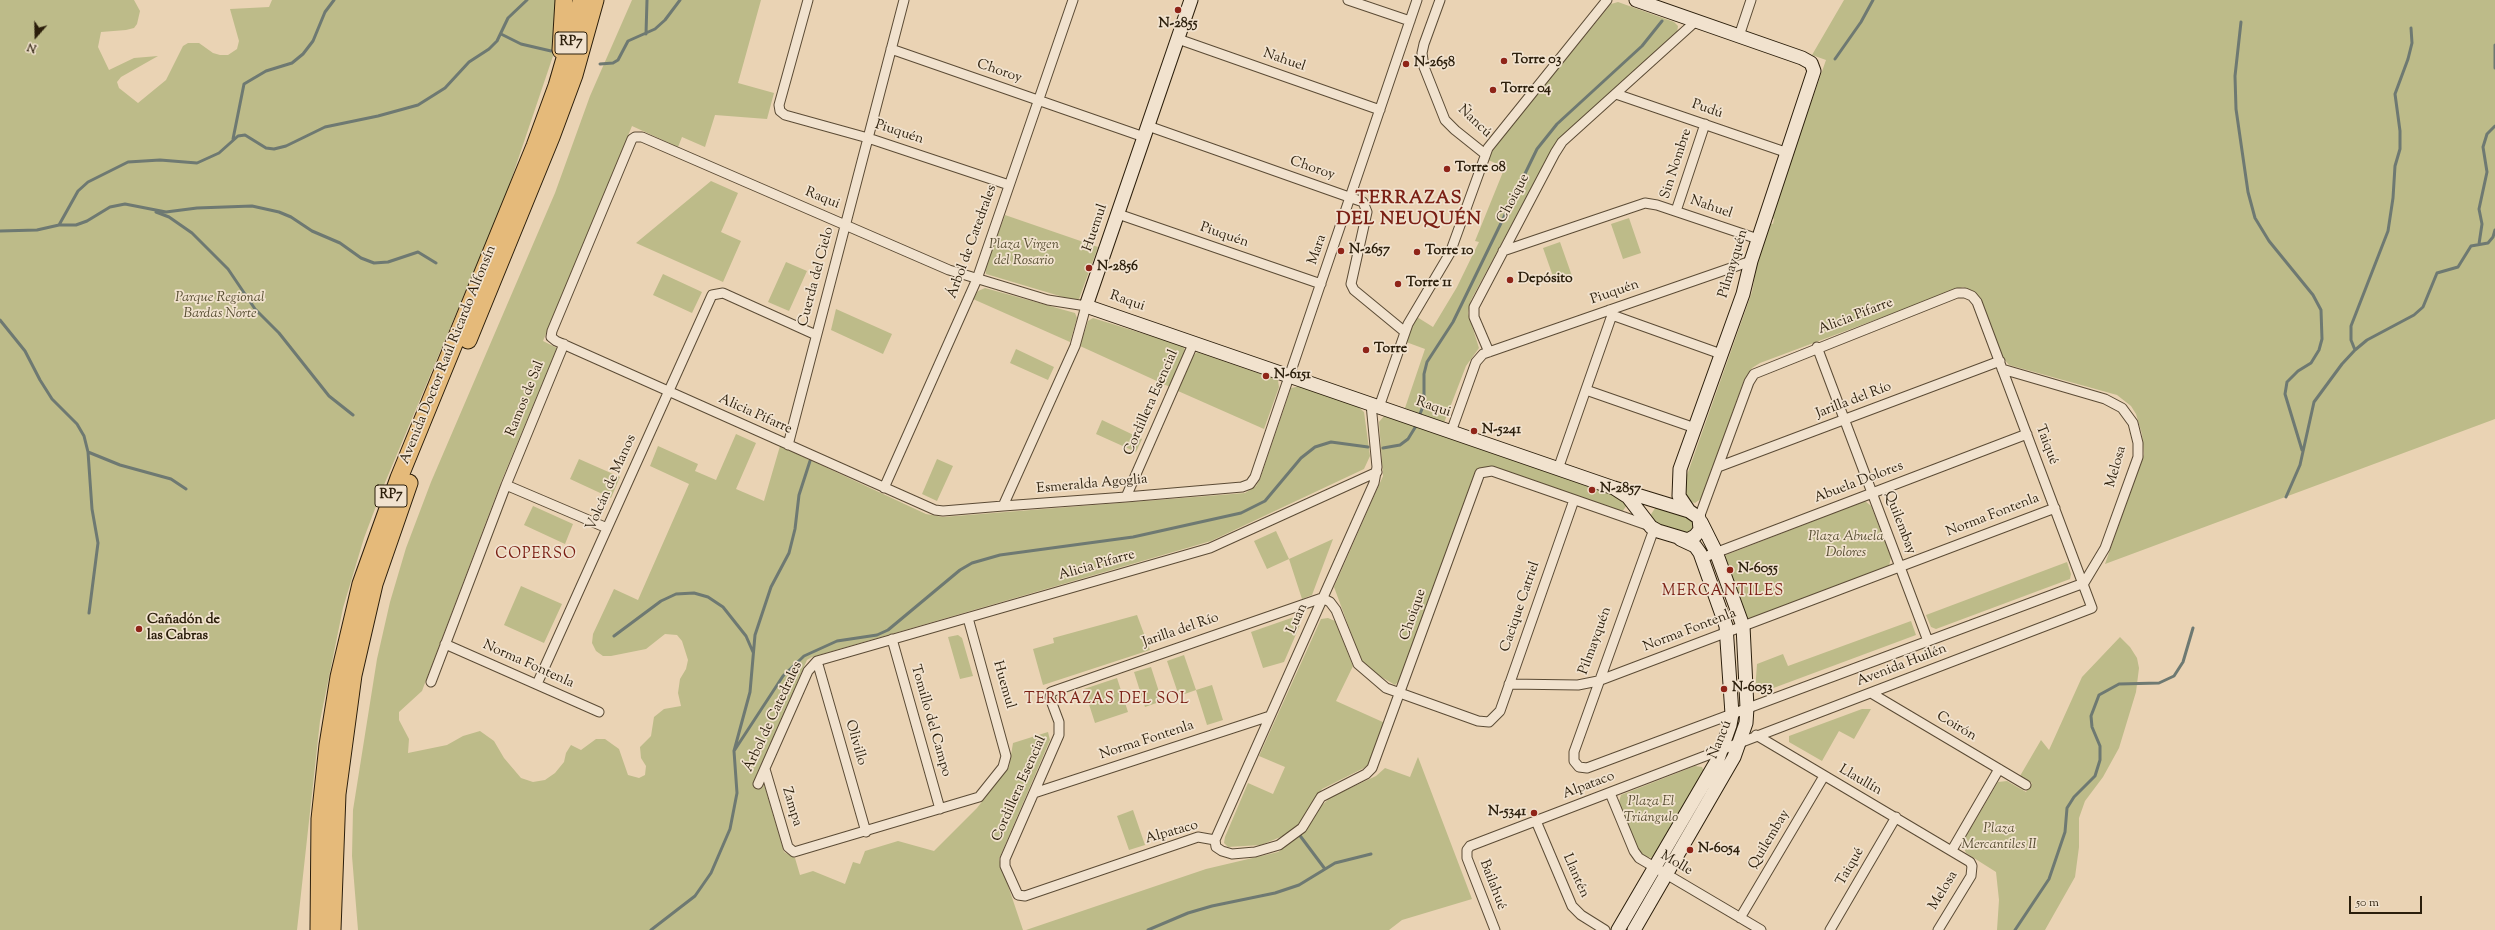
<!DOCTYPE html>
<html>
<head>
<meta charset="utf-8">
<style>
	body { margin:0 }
	#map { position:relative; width:2495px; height:930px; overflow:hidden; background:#ead3b4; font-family:"Sorts Mill Goudy",serif }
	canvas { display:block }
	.north { position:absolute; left:16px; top:16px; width:40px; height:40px; -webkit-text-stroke:3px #f1e2ce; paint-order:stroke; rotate:200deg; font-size:11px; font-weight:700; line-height:16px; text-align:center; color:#2b1e0b }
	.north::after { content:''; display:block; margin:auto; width:14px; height:18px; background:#2b1e0b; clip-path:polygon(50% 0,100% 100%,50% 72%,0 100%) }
	.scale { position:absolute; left:2349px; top:896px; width:73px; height:18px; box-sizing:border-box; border:2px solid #2b1e0b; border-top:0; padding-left:5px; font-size:12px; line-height:14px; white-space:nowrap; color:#2b1e0b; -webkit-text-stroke:3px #f1e2ce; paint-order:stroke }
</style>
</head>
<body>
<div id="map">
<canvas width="2495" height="930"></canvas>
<div class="north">N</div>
<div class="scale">50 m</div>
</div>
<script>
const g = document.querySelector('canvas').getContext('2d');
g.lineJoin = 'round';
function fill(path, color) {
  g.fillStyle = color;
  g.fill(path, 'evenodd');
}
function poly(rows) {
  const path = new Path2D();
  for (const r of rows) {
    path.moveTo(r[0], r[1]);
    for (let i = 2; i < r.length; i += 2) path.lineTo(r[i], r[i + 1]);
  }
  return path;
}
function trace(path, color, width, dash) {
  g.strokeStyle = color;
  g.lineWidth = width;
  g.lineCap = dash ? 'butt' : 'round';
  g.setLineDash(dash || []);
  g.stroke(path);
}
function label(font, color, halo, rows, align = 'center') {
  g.font = font + ' "Sorts Mill Goudy",serif';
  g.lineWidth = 3.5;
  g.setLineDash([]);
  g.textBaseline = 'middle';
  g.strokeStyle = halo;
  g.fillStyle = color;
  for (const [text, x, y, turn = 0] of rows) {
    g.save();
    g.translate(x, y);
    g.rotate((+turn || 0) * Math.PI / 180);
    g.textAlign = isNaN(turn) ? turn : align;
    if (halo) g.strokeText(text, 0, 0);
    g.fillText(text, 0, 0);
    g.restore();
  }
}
const green = poly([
	[0,0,134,0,140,11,137,24,134,28,126,30,101,32,98,47,109,70,134,58,158,56,121,77,117,82,119,88,138,103,166,80,183,46,188,43,199,43,213,53,220,55,228,55,237,49,239,41,230,9,269,7,272,0,557,0,553,56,506,195,384,485,364,538,343,608,320,721,297,930,0,930],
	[632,0,761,0,738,83,774,93,767,119,715,115,705,147,682,137,678,147,632,126,543,341,557,348,501,482,422,691,399,712,399,720,409,739,408,753,447,745,463,736,480,731,494,741,504,758,521,778,533,782,545,780,555,773,564,762,566,753,571,745,581,750,596,739,605,739,619,749,628,775,639,778,645,775,646,766,641,758,640,747,651,736,654,717,664,709,681,706,678,693,680,679,686,669,688,660,682,641,677,635,665,634,646,649,611,656,603,656,596,651,592,643,593,634,614,589,638,600,689,484,650,466,658,446,698,464,695,471,716,480,736,434,756,443,736,489,764,501,780,446,926,514,943,517,1245,493,1256,486,1260,479,1291,388,1301,386,1356,405,1364,412,1370,456,1364,469,1211,541,812,657,807,660,753,783,762,788,764,784,784,852,795,858,800,875,813,871,845,884,853,862,860,864,865,851,898,841,934,851,977,808,1009,767,1013,743,1048,732,1050,740,999,859,1023,930,358,930,352,856,353,810,377,659,390,602,406,548,431,482,555,193,590,96],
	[1844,0,2495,0,2495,419,2105,564,2144,454,2142,434,2136,414,2131,406,2117,395,2009,365,2003,358,1980,298,1973,291,1963,287,1760,363,1752,368,1744,380,1702,498,1695,503,1689,501,1682,489,1752,292,1758,259,1769,223,1773,224,1774,219,1771,217,1826,60,1812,55],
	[1618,2,1674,22,1678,26,1677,33,1561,137,1553,148,1471,300,1468,313,1479,348,1466,366,1444,423,1405,408,1425,349,1406,342,1408,335,1417,317,1433,327,1457,287,1475,250,1479,242,1475,241,1505,167,1488,160,1493,149,1611,4],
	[711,181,738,193,721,232,741,241,723,282,636,243],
	[1005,215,1098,247,1079,299,1073,300,986,274,985,268],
	[1629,218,1641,253,1623,259,1611,224],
	[1560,242,1572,276,1555,282,1543,248],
	[786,262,807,271,789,311,768,302],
	[663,274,702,292,692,313,653,295],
	[985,288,1075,313,1077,318,1070,342,973,299,978,291],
	[836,309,892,334,883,354,831,330],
	[1093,318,1183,346,1185,350,1170,387,1080,346,1088,321],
	[1016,349,1054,367,1048,380,1010,363],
	[1197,352,1278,380,1279,387,1264,429,1178,391,1193,356],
	[1384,416,1619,497,1627,505,1622,512,1491,467,1482,467,1476,470,1402,678,1395,685,1368,669,1361,660,1334,587,1383,476,1379,422],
	[1102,420,1142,439,1136,452,1096,434],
	[579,459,620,477,611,498,570,479],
	[937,459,953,466,937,501,922,494],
	[1865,501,1871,506,1891,557,1889,566,1751,619,1746,617,1724,558,1726,555],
	[1657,505,1697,520,1691,535,1658,527,1650,516],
	[533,506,573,524,565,544,524,525],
	[1276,531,1289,559,1333,539,1312,595,1302,599,1289,559,1267,569,1254,541],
	[2067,562,2071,574,2070,579,1936,629,1931,627,1926,615],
	[521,586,562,604,544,643,504,625],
	[1137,615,1150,650,1043,685,1033,649,1054,643,1053,638],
	[1297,616,1300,625,1284,662,1263,668,1251,632],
	[1321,619,1328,618,1335,621,1353,666,1336,701,1385,723,1369,764,1364,768,1322,789,1299,824,1283,836,1261,845,1228,847,1224,843,1225,837,1248,783,1273,794,1285,767,1259,756],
	[1911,621,1916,635,1760,693,1755,691,1757,664,1783,654,1788,666],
	[958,635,962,638,973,676,960,679,948,637],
	[2120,637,2130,647,2137,658,2139,668,2136,692,2119,748,2103,777,2085,801,2079,818,2079,847,2075,877,2045,930,1997,930,1999,900,1996,872,1966,853,1962,843,1998,782,2007,781,2026,792,2032,783,2020,776,2041,740,2049,750,2082,677],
	[1184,655,1196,690,1212,685,1223,720,1207,725,1196,690,1179,696,1167,661],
	[1151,667,1162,701,1145,707,1134,672],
	[1117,678,1128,712,1095,723,1084,689],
	[1862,709,1871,709,1854,739,1839,731,1822,761,1789,742,1789,736],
	[1418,757,1472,899,1402,920,1389,930,1026,930,1206,869,1278,852,1305,832,1322,805,1331,797,1376,776,1385,768,1410,777],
	[1695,766,1702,767,1704,772,1653,858,1643,856,1638,851,1619,802,1621,795],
	[1133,810,1145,845,1129,850,1117,816]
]);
const stream = poly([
	[2241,22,2235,76,2236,109,2248,192,2255,218,2269,241,2313,295,2321,310,2322,339,2319,350,2311,363,2298,371,2287,382,2285,394,2302,450],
	[501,34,521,44,551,51],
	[646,34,647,0],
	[2495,45,2495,68],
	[1835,59,1861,22,1873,0],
	[600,64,613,63,618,60,628,41,655,29,665,20,680,0],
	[233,139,244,84,266,71,292,63,303,54,313,41,325,12,334,0],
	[156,212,169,217,192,233,228,269,255,309,279,333,329,396,353,415],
	[59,225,76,225,87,221,110,207,125,204,166,212,197,208,252,206,279,212,291,217,312,231,340,243,361,258,374,263,388,262,418,252,436,263],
	[0,231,37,230,59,225,78,191,88,182,128,162,160,160,197,163,219,153,238,136,245,135,266,148,274,149,286,146,325,127,378,116,418,105,445,88,469,62,489,49,497,41,508,18,527,0],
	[2479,244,2482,224,2479,209,2487,172,2483,147,2487,134,2495,126],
	[0,320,25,351,40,380,52,399,77,424,84,436,88,452,92,509,98,543,89,613],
	[2355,350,2351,340,2351,326,2388,231,2393,198,2395,166,2400,149,2400,131,2395,94,2408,59,2412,43,2411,28],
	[1420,414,1424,404,1424,374,1427,362,1453,322,1537,149,1557,124,1642,46,1662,21],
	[1383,448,1400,445,1408,439,1416,426],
	[88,452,120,465,171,479,186,489],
	[2286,497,2300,465,2314,402,2342,364,2355,350,2367,340,2414,315,2423,307,2437,273,2458,267,2471,246,2488,243,2493,237,2495,230],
	[614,636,661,601,676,594,694,593,708,597,723,607,746,636,753,652],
	[734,751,783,676,804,656,837,641,877,635,888,630,960,570,972,563,1000,555,1133,537,1241,513,1265,501,1301,458,1315,447,1331,442,1368,447],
	[1298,833,1325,869],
	[651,930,695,896,711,873,730,829,737,793,734,751,750,692,755,635,771,587,789,553,795,529,799,495,810,461],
	[1148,930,1188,913,1212,906,1275,893,1299,885,1335,863,1371,854],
	[2015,930,2049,879,2065,832,2067,808,2074,797,2095,776,2100,760,2100,746,2092,727,2091,716,2099,695,2119,684,2159,683,2174,676,2183,662,2193,628]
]);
const street = poly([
	[808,0,779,105,780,111,785,115,868,138,1009,185],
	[1348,0,1410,21],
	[1440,0,1424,44,1422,53,1424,67,1445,120,1455,130,1485,154],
	[1739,36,1751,0],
	[1178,39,1380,110],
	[891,49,1144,137],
	[1616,94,1788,153],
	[1148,126,1363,202,1367,212,1351,284,1354,290,1405,332],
	[1676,211,1705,124],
	[1118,214,1321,284],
	[1503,251,1645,203,1657,205,1758,239],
	[1612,315,1721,354],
	[1817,347,1928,641],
	[1489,352,1474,317,1474,307,1555,153,1562,142,1696,21],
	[1586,390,1695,428],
	[1371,404,1377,467,1374,483,1215,840,1216,847,1222,851,1232,854,1255,852,1279,845,1302,828,1321,797,1366,774,1372,768,1480,473,1492,471,1650,526],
	[1379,407,1408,324,1450,253,1488,148,1607,0],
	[1451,432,1476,362,1483,354,1751,261],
	[788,445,904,0],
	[1718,467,2000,361],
	[1558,469,1612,315,1609,310],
	[506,485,607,528],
	[884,488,977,279,1073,0],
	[1126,497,1194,342],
	[1003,506,1075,346,1086,306,1048,300,949,270,642,137,635,137,632,139,552,331,551,337,556,341,935,510,943,511,1003,506,1126,497,1242,487,1250,484,1255,477,1417,0],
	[1654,529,1574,752,1574,761,1579,767,1587,768,2084,583,2105,548,2138,457,2138,443,2133,423,2122,408,2105,399,2002,369],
	[1702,558,2027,434],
	[892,639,940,809],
	[445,644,599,712],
	[817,661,866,832],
	[431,682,506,485,564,344],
	[537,684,712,295,723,293,816,335],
	[1509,684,1578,685,1598,681,2055,508],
	[1871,693,2026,785],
	[1756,735,1970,862,1972,866,1971,876,1938,930],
	[765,769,788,847,794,852,979,797,1003,767,1006,756,968,618],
	[758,784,808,671,817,661,1210,548,1377,472],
	[1034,793,1270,716],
	[1610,793,1634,851,1639,858,1761,930],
	[1536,821,1572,906,1581,915,1605,930],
	[1215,840,1198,837,1025,896,1018,895,1005,866,1005,859,1059,735,1059,722,1050,698,1051,692,1322,598,1330,602,1336,610,1358,664,1386,688,1478,721,1489,722,1500,711,1574,500],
	[1952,850,1999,769],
	[1740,918,1824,776],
	[1495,930,1467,858,1467,850,1470,846,2092,608,1977,302,1972,296,1965,293,1957,293,1754,374,1749,382,1699,518],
	[1830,930,1896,817]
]);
const secondary = poly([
	[1191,0,1086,306,1614,488,1689,511,1699,518,1700,530,1695,536,1688,540,1658,531,1651,527,1628,497,1614,488],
	[1636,0,1802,58,1811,63,1814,71,1751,261,1743,294,1680,469,1679,496,1689,511],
	[1618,930,1718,759,1730,725,1732,714,1726,626,1700,553,1695,546,1680,539],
	[1634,930,1734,757,1746,723,1747,708,1743,626,1716,552,1701,522]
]);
const highway = poly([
	[561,50,564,0],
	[468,340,551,137,574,75,595,0],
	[319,930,320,819,328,745,339,677,361,584,399,478,535,146,557,86,582,0],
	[332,930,337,794,353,675,374,584,409,483]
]);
const markers = [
	[1178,10,4,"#8f2418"],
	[1504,61,4,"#8f2418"],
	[1406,64,4,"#8f2418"],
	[1493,90,4,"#8f2418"],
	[1447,169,4,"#8f2418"],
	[1341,251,4,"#8f2418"],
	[1417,252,4,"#8f2418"],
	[1089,268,4,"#8f2418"],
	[1510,280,4,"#8f2418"],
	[1398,284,4,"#8f2418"],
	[1366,350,4,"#8f2418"],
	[1266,376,4,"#8f2418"],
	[1474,431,4,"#8f2418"],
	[1592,490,4,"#8f2418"],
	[1730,570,4,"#8f2418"],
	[139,629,4,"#8f2418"],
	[1724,689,4,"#8f2418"],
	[1534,813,4,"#8f2418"],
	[1690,850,4,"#8f2418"]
];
const shields = [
	[571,43,32],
	[391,496,32]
];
const shieldNames = [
	["RP7",571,43],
	["RP7",391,496]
];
const poiNames = [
	["N-2855",1178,25,"center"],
	["Torre 03",1512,61],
	["N-2658",1414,64],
	["Torre 04",1501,90],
	["Torre 08",1455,169],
	["N-2657",1349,251],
	["Torre 10",1425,252],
	["N-2856",1097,268],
	["Depósito",1518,280],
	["Torre 11",1406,284],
	["Torre",1374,350],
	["N-6151",1274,376],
	["N-5241",1482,431],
	["N-2857",1600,490],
	["N-6055",1738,570],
	["Cañadón de",147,621],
	["las Cabras",147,637],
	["N-6053",1732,689],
	["N-5341",1526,813,"right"],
	["N-6054",1698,850]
];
const streetNames = [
	["Nahuel",1284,61,19],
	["Choroy",999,72,19],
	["Pudú",1707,110,19],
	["Ñancú",1474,122,43],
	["Piuquén",899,133,18],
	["Sin Nombre",1677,164,-72],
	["Choroy",1312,169,19],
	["Raqui",822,199,22],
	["Choique",1514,199,-62],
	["Nahuel",1711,208,19],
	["Huemul",1096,228,-71],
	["Piuquén",1224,236,19],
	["Árbol de Catedrales",973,242,-70],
	["Mara",1318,250,-71],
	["Pilmayquén",1734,264,-73],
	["Cuerda del Cielo",817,277,-75],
	["Piuquén",1615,293,-19],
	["Raqui",1127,302,19],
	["Alicia Pifarre",1856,317,-21],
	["Avenida Doctor Raúl Ricardo Alfonsín",449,355,-68],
	["Ramos de Sal",526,399,-68],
	["Jarilla del Río",1854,401,-21],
	["Cordillera Esencial",1152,403,-66],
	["Raqui",1433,408,19],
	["Alicia Pifarre",755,415,24],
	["Taiqué",2046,445,69],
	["Melosa",2117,467,-74],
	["Volcán de Manos",612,483,-66],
	["Abuela Dolores",1859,483,-21],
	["Esmeralda Agoglia",1092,485,-5],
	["Norma Fontenla",1993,516,-21],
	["Quilembay",1899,523,69],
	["Alicia Pifarre",1097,566,-16],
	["Cacique Catriel",1521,607,-71],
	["Choique",1414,615,-71],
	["Luan",1298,619,-66],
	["Jarilla del Río",1181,631,-19],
	["Norma Fontenla",1690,631,-21],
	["Pilmayquén",1596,641,-70],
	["Norma Fontenla",528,665,24],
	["Avenida Huilén",1902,666,-21],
	["Huemul",1003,685,74],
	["Árbol de Catedrales",774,717,-65],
	["Tomillo del Campo",930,721,74],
	["Coirón",1956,727,31],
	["Ñancú",1721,740,-68],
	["Norma Fontenla",1147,741,-18],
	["Olivillo",855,743,74],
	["Llaullín",1860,781,30],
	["Alpataco",1589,786,-21],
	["Cordillera Esencial",1020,789,-66],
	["Zampa",791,807,73],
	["Alpataco",1172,833,-16],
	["Quilembay",1770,840,-59],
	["Molle",1676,864,31],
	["Taiqué",1851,867,-60],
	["Llantén",1575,876,66],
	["Bailahué",1492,885,69],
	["Melosa",1944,891,-59]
];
const parkNames = [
	["Plaza Virgen",1024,246],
	["del Rosario",1024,262],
	["Parque Regional",220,299],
	["Bardas Norte",220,315],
	["Plaza Abuela",1846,538],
	["Dolores",1846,554],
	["Plaza El",1651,803],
	["Triángulo",1651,819],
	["Plaza",1999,830],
	["Mercantiles II",1999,846]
];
const neighbourhoodNames = [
	["COPERSO",536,555],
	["MERCANTILES",1723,592],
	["TERRAZAS DEL SOL",1107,700]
];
const districtNames = [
	["TERRAZAS",1409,200],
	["DEL NEUQUÉN",1409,221]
];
fill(green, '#bdbb89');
trace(stream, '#6e7972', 3);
trace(street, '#5b4b35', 11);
trace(secondary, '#2b1e0b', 15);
trace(highway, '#2b1e0b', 19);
trace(street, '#f1e2ce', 9);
trace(secondary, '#f1e2ce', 13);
trace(highway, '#e5ba7a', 17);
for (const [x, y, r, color] of markers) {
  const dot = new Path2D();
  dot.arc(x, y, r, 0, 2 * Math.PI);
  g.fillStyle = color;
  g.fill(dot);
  trace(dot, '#f1e2ce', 1.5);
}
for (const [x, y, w] of shields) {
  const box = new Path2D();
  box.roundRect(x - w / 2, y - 11, w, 22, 3);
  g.fillStyle = '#f1e2ce';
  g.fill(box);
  trace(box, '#2b1e0b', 1);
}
label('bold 13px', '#2b1e0b', null, shieldNames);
label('bold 14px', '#2b1e0b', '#f1e2ce', poiNames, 'left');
label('14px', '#2b1e0b', '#f1e2ce', streetNames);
label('italic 14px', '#574d31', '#f1e2ce', parkNames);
g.letterSpacing = '1px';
label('15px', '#7a1f14', '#f1e2ce', neighbourhoodNames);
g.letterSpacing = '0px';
g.letterSpacing = '1px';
label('bold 18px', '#7a1f14', '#f1e2ce', districtNames);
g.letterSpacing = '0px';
</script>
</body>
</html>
